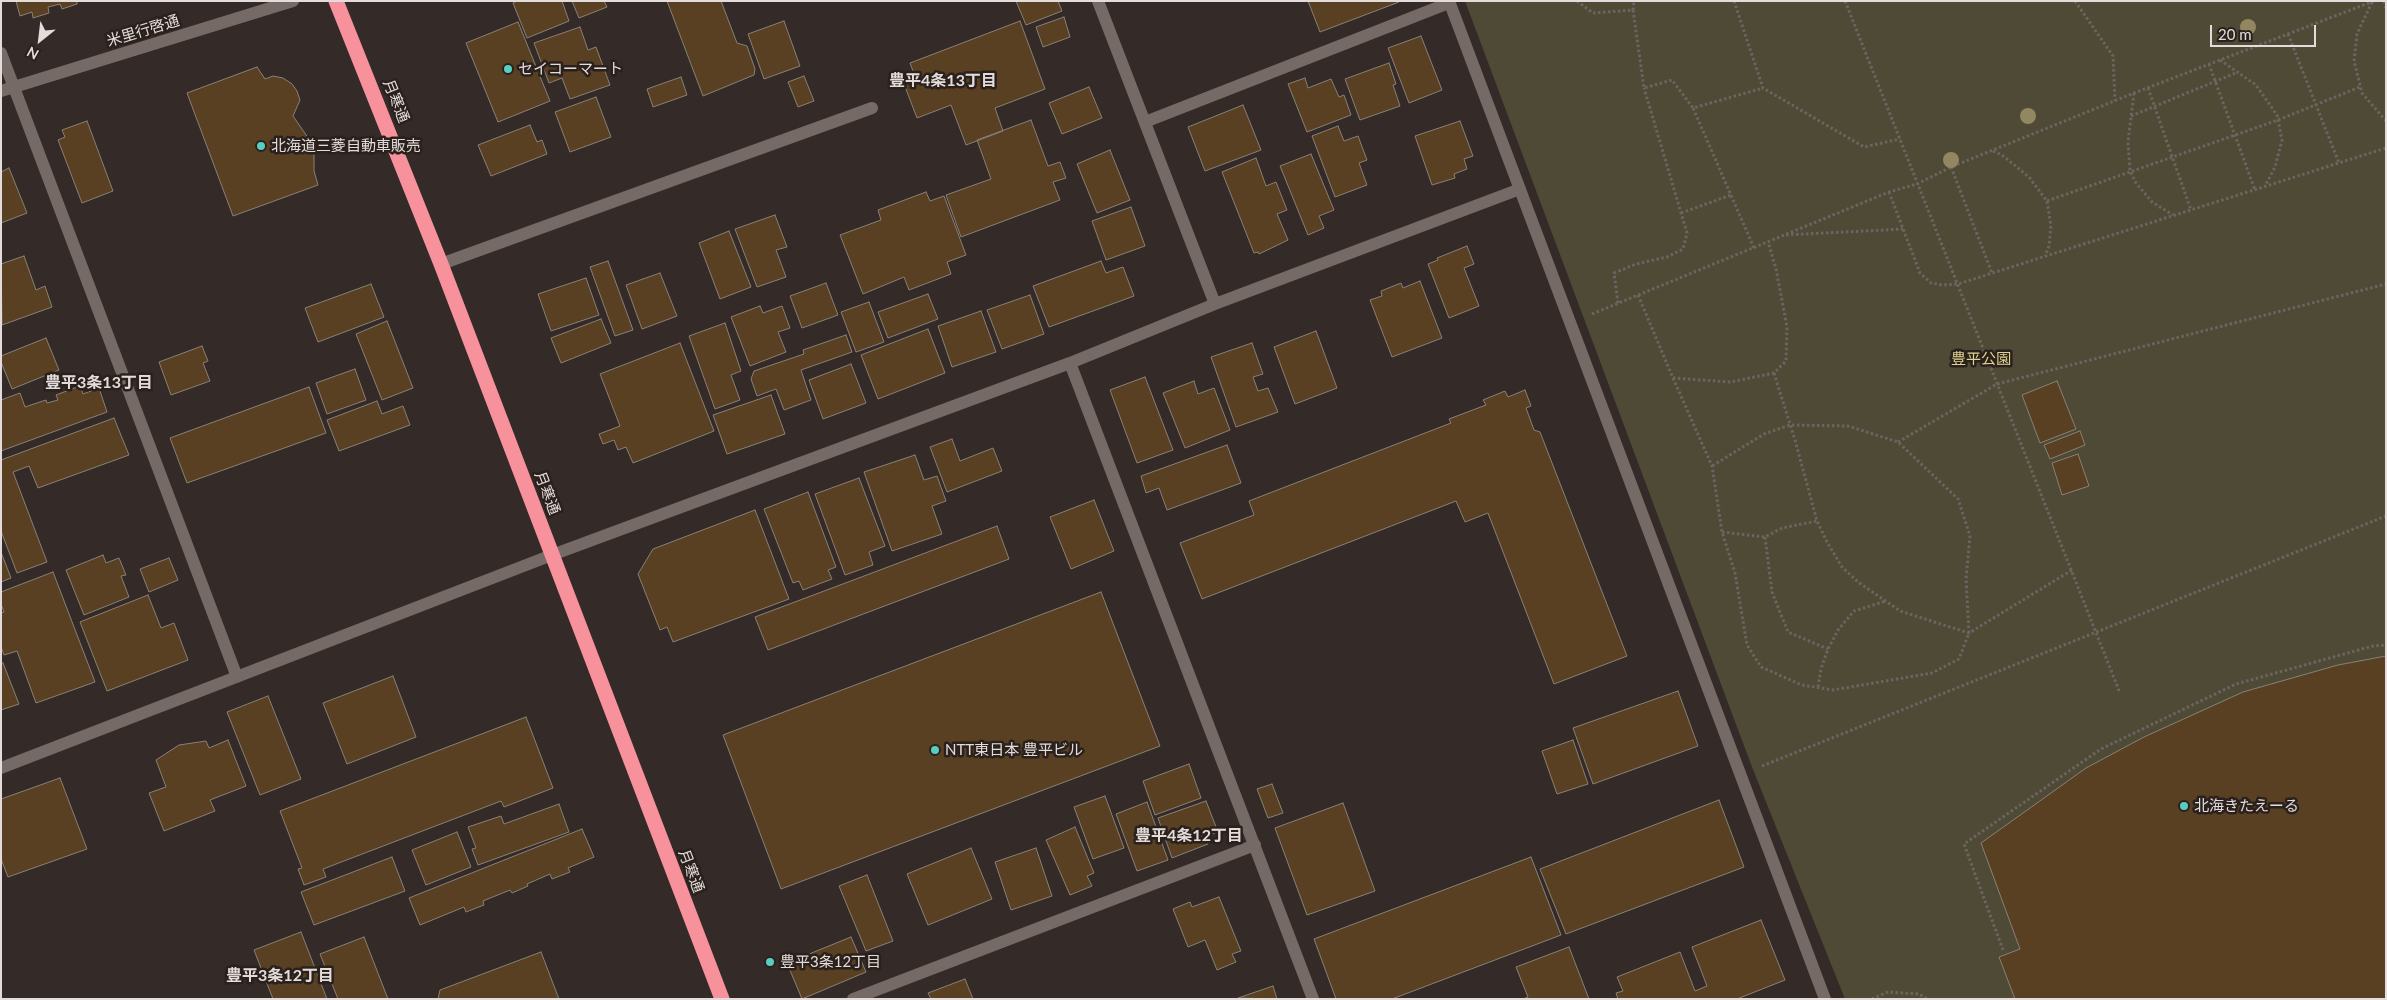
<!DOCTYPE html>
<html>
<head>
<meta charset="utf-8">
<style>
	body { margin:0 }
	#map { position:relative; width:2387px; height:1000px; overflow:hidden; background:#342a27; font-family:Lato,sans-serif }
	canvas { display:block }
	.frame { position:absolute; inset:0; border:2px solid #e3dcda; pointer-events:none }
	.north { position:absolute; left:15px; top:15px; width:50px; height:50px; -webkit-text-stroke:4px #2a211d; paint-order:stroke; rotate:209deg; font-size:14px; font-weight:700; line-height:20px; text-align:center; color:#e3dcda }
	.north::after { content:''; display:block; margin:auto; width:18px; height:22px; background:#e3dcda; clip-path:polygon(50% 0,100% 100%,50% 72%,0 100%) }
	.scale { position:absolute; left:2210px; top:25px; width:106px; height:22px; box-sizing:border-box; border:2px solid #e3dcda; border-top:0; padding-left:6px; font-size:15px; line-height:18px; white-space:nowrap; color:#e3dcda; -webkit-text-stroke:4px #2a211d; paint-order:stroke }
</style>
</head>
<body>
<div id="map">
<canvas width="2387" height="1000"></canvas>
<div class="frame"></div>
<div class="north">N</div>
<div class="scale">20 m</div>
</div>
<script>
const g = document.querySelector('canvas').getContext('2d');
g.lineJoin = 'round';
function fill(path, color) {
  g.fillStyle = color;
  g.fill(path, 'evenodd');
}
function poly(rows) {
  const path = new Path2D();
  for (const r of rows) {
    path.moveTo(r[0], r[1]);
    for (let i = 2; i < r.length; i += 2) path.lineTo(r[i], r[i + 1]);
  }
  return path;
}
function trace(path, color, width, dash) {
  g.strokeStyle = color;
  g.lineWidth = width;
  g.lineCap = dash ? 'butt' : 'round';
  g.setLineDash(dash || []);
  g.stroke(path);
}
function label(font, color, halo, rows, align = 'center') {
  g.font = font + ' Lato,"Noto Sans JP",sans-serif';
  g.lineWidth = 5;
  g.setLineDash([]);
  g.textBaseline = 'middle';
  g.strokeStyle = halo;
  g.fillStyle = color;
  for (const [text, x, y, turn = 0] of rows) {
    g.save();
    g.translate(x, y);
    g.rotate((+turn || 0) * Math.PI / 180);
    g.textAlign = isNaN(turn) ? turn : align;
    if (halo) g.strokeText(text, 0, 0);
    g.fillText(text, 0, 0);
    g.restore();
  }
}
const green = poly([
	[1465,1,2386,1,2386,999,1845,999,1752,767]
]);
const building = poly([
	[16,1,77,1,77,4,62,9,60,4,48,7,49,13,33,18,32,12,20,16,16,1],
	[517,1,562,1,569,21,527,38,513,3,517,1],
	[572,1,604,1,607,7,579,18,572,1],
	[667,1,721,1,737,43,747,46,755,69,754,75,703,96,667,1],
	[1016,1,1058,1,1062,11,1026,25,1016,1],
	[1308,1,1399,1,1399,2,1320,32,1308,1],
	[1064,17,1070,37,1043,47,1036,27,1064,17],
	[784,21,800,66,764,79,748,34,784,21],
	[1020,21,1045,89,995,108,1003,131,966,145,951,105,917,118,904,84,916,79,910,63,1020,21],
	[518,22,550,101,498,122,466,43,518,22],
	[580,27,588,50,596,47,610,85,570,99,562,78,549,83,534,43,580,27],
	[1421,36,1442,90,1409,103,1388,48,1421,36],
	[1389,63,1396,84,1393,85,1400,106,1360,120,1345,79,1389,63],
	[257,67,265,79,273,76,283,78,292,84,297,91,300,100,293,116,311,142,314,155,314,171,318,185,233,216,187,93,257,67],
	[804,76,814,101,798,107,788,82,804,76],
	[681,77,687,95,653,107,647,89,681,77],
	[1305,78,1308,88,1331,79,1339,97,1344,95,1351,115,1307,132,1288,84,1305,78],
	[1089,87,1102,118,1062,134,1049,103,1089,87],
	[596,97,611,137,570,152,555,112,596,97],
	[1243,105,1261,150,1205,171,1188,127,1243,105],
	[1031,120,1048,166,1060,162,1066,178,1053,182,1060,200,961,237,946,195,991,179,977,140,1031,120],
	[87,121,113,191,82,203,58,140,65,137,62,130,87,121],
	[1460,121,1473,156,1464,159,1467,169,1454,174,1455,178,1432,185,1415,136,1460,121],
	[530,125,537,142,542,140,547,154,491,176,478,145,530,125],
	[1338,126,1344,141,1358,136,1367,160,1359,163,1367,185,1335,197,1312,136,1338,126],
	[1110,150,1130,200,1097,213,1077,164,1110,150],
	[1311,154,1334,210,1319,216,1324,228,1308,235,1280,166,1311,154],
	[1256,158,1266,186,1276,182,1287,210,1277,214,1288,240,1259,254,1258,252,1254,253,1222,172,1256,158],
	[9,168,27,213,1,223,1,172,9,168],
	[926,192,930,201,944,196,966,255,947,262,951,274,909,290,904,277,863,294,840,235,881,220,878,210,926,192],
	[1131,207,1145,246,1106,260,1092,221,1131,207],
	[775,215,787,247,776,250,786,277,757,287,735,229,775,215],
	[729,231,751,287,720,299,699,243,729,231],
	[1467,246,1474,264,1464,268,1479,306,1449,318,1428,264,1438,260,1437,258,1467,246],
	[24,256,36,290,45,286,52,307,2,325,1,264,24,256],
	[608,261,633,330,615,336,590,267,608,261],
	[1101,261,1106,273,1123,267,1134,296,1049,327,1033,286,1101,261],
	[660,273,677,316,642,329,626,285,660,273],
	[586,278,599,315,551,331,538,294,586,278],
	[1420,281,1442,338,1392,357,1370,300,1382,296,1381,291,1401,283,1403,288,1420,281],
	[826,283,838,315,802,328,790,296,826,283],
	[371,284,384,317,318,342,305,308,371,284],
	[928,294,938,319,888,338,878,312,928,294],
	[1030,295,1044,334,1002,349,987,310,1030,295],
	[869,302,884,342,856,352,841,312,869,302],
	[760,306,763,313,782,306,790,328,778,332,786,352,750,366,731,317,760,306],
	[981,311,996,352,952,367,938,326,981,311],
	[601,319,611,343,561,363,551,338,601,319],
	[387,321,413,388,382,400,356,334,387,321],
	[725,323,741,371,731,375,740,400,715,409,689,336,725,323],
	[928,329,945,373,878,399,861,355,928,329],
	[1316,331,1337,388,1295,404,1274,347,1316,331],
	[846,335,852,352,801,370,811,400,784,410,776,389,757,396,751,379,754,371,804,354,803,350,846,335],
	[46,338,59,370,12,389,1,362,1,356,46,338],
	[680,343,714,431,633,463,626,447,618,450,614,440,603,444,599,434,620,426,600,374,680,343],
	[1252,343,1263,374,1253,377,1258,391,1268,388,1278,412,1236,427,1211,357,1252,343],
	[202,346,208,361,203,363,210,381,171,395,159,362,202,346],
	[851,364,866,403,823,419,809,380,851,364],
	[355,369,366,400,327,414,316,383,355,369],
	[1145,377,1173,450,1137,463,1110,390,1145,377],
	[1194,381,1198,394,1214,388,1230,430,1185,448,1163,393,1194,381],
	[2057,381,2076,429,2040,443,2022,395,2057,381],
	[80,386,83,394,99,388,107,412,1,451,1,400,20,393,25,407,46,400,47,403,58,400,56,395,80,386],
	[309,387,326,433,187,483,170,438,309,387],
	[1525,390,1531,406,1526,408,1534,430,1540,432,1627,656,1554,684,1488,513,1465,522,1456,501,1202,599,1180,543,1254,515,1249,501,1451,423,1449,419,1486,405,1483,400,1505,391,1508,397,1525,390],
	[771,395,785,434,727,454,713,415,771,395],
	[377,401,382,414,403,406,410,425,339,451,327,420,377,401],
	[114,418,129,455,38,488,29,466,13,472,47,562,17,573,1,531,1,460,114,418],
	[2080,431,2085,445,2050,459,2044,445,2080,431],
	[952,439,960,461,993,448,1002,471,947,492,930,447,952,439],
	[1227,445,1241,483,1167,510,1159,488,1146,493,1141,476,1227,445],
	[2078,454,2089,486,2062,495,2052,463,2078,454],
	[915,455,924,480,937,476,946,501,932,506,942,534,892,551,864,472,915,455],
	[859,478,885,546,869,552,873,565,845,575,815,494,859,478],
	[808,492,836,567,828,570,832,579,803,590,799,581,793,583,764,509,808,492],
	[1094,500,1114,551,1071,569,1050,517,1094,500],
	[755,510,789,599,673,642,667,627,660,630,638,574,653,549,755,510],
	[997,526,1009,559,768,650,755,617,997,526],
	[1,552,11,578,1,582,1,552],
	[103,555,106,563,119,558,126,575,121,576,129,597,84,615,66,570,103,555],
	[169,558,178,580,149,592,140,569,169,558],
	[53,572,95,682,36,703,17,651,4,655,1,647,1,613,4,612,1,604,1,592,53,572],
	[1101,592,1160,746,781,889,723,735,1101,592],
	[148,595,161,628,174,623,188,660,107,691,80,622,148,595],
	[2386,656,2386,999,2015,999,1999,957,2020,949,1981,843,2086,768,2144,737,2243,692,2338,665,2386,656],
	[3,663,19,704,1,710,1,664,3,663],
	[393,676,416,737,347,764,323,703,393,676],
	[1678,691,1698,746,1593,784,1573,728,1678,691],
	[268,696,301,779,260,795,227,712,268,696],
	[526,717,553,788,504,807,501,801,323,869,326,877,304,885,298,869,302,868,280,811,526,717],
	[228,740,246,786,210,800,215,811,164,831,149,793,166,787,156,760,179,745,206,741,209,748,228,740],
	[1573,740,1588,784,1557,794,1542,751,1573,740],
	[1189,764,1201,798,1155,815,1143,781,1189,764],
	[60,778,87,849,8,877,1,859,1,799,60,778],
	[1272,784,1283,813,1268,818,1257,789,1272,784],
	[1105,796,1124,848,1093,859,1074,807,1105,796],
	[1719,800,1744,867,1566,934,1540,869,1719,800],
	[1206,801,1218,832,1206,836,1208,844,1172,858,1158,818,1206,801],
	[1147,802,1168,860,1137,871,1116,814,1147,802],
	[1343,803,1375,891,1307,915,1275,828,1343,803],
	[559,804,569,832,478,865,472,849,476,848,468,827,501,816,504,824,559,804],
	[1075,827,1094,873,1087,876,1092,886,1070,895,1046,840,1075,827],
	[582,829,594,857,568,868,570,872,552,879,550,874,527,884,528,886,512,893,510,890,483,901,484,905,466,912,464,907,420,925,409,898,582,829],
	[457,832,471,867,426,885,412,850,457,832],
	[971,848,992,899,928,925,907,874,971,848],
	[1036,848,1052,896,1011,910,995,862,1036,848],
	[392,857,405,891,314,925,301,892,392,857],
	[1531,857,1561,935,1392,999,1336,999,1314,939,1531,857],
	[867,875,893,941,866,951,839,886,867,875],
	[1219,897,1241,951,1232,954,1236,962,1217,970,1205,940,1188,947,1173,909,1190,902,1192,907,1219,897],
	[1761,920,1785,980,1737,999,1618,999,1616,993,1623,991,1617,977,1680,952,1695,991,1707,986,1692,947,1761,920],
	[301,932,327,999,273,999,254,950,301,932],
	[364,937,388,999,338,999,320,954,364,937],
	[851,937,866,972,802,999,787,963,851,937],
	[1569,947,1589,999,1523,999,1528,997,1516,967,1569,947],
	[541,952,559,999,438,999,440,990,541,952],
	[965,979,973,999,931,999,928,993,965,979],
	[1273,986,1277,999,1238,998,1273,986]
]);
const path = poly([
	[1577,1,1593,13,1633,10,1634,1],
	[1734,1,1763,88,1864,147,1900,139],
	[1845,1,2120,693],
	[2075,1,2113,56,2115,101],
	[2384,1,2386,8],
	[2372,2,2357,34,2354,61,2362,93,2386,121],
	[1633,10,1644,88,1672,80,1693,108],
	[2288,34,2339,163],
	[2220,60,2256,85,2277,115,2282,140,2275,167,2265,186],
	[2209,64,2255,190],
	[2148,88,2191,210],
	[2134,93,2128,142,2130,171,2136,183,2152,202,2173,215],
	[2131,116,2238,72],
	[1993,151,2002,155,2029,177,2047,201,2051,226,2049,246,2045,256],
	[1951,167,1992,273],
	[1889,192,1920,273,1931,283,1942,285,1958,284,2386,148],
	[2047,201,2278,120,2360,87],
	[1681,213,1731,195],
	[1786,235,1903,229],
	[1754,248,1693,108,1763,88],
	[1638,295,1673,378,1730,382,1774,373,1786,361,1787,327,1776,269,1768,242],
	[1618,303,1614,273,1636,264,1667,257,1683,249,1687,233,1644,88],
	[1592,314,1889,192,1917,184,1951,167,2134,93,2374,1],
	[1774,373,1795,440,1817,521,1827,542,1842,567,1858,582,1900,611,1969,633,2072,570],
	[1673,378,1712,466,1722,532,1735,573,1747,645,1761,667,1802,685,1833,690,1932,673,1959,659,1969,633,1966,579,1970,536,1958,499,1898,442,1848,426,1790,425,1764,434,1712,466],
	[1898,442,1997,384,2386,284],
	[1722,532,1765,537,1782,528,1817,521],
	[1765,537,1772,592,1788,632,1828,649],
	[1818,687,1821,669,1828,649,1838,630,1854,611,1886,601],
	[1762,766,2386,516],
	[2003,950,1964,844,2101,749,2236,684,2373,646,2386,645],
	[1872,999,1888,992,1919,994,1927,999]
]);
const minor = poly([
	[1098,1,1215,304],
	[1449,1,1825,999],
	[1,53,237,677],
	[1,91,293,1],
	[1145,122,1449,3],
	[441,264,872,108],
	[1070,363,1313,999],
	[1,768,552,555,1070,363,1215,304,1520,189],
	[853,999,1255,845]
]);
const highway = poly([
	[336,1,441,264,722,999]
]);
const trees = [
	[2248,27],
	[2028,116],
	[1951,160]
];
const markers = [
	[508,69,5,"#58cec0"],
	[261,146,5,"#58cec0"],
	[935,750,5,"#58cec0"],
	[2184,806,5,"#58cec0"],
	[770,962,5,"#58cec0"]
];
const streetNames = [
	["米里行啓通",143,31,-17],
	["月寒通",396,101,68],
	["月寒通",547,493,69],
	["月寒通",691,871,69]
];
const poiNames = [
	["セイコーマート",518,69],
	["北海道三菱自動車販売",271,146],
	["NTT東日本 豊平ビル",945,750],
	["北海きたえーる",2194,806],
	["豊平3条12丁目",780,962]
];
const parkNames = [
	["豊平公園",1981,359]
];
const neighbourhoodNames = [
	["豊平4条13丁目",943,81],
	["豊平3条13丁目",99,383],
	["豊平4条12丁目",1189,836],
	["豊平3条12丁目",280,976]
];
fill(green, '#4e4a35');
fill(building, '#594022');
trace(building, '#888178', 1);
trace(path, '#6d6461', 3, [2.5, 2.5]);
trace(minor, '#766a66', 12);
trace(highway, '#f7919c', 15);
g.fillStyle = '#938761';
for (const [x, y] of trees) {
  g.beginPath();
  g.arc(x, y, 8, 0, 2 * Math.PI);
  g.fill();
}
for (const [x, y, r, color] of markers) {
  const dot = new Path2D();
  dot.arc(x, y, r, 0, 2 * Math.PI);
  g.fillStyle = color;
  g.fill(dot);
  trace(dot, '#2a211d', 2);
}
label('15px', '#e3dcda', '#2a211d', streetNames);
label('15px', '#e3dcda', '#2a211d', poiNames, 'left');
label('15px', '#e0d391', '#2a211d', parkNames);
label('bold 16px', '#e3dcda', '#2a211d', neighbourhoodNames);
</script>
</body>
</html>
